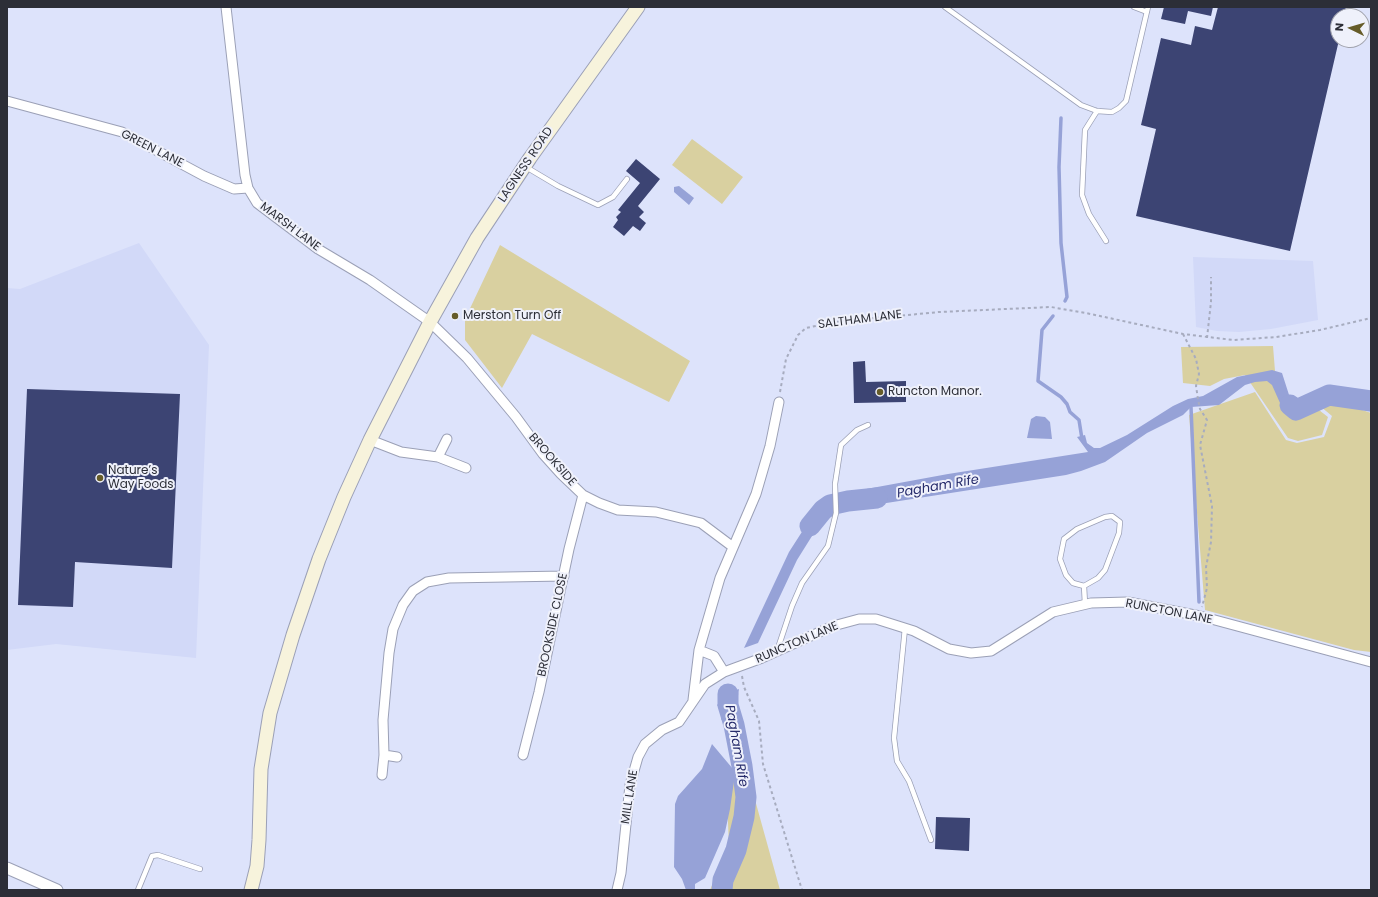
<!DOCTYPE html>
<html>
<head>
<meta charset="utf-8">
<style>
	body { margin:0 }
	#map { position:relative; width:1378px; height:897px; overflow:hidden; background:#dde3fb; font-family:Poppins,sans-serif }
	canvas { display:block }
	.frame { position:absolute; inset:0; border:8px solid #2c2e37; pointer-events:none }
	.north { position:absolute; left:1330px; top:8px; width:40px; height:40px; box-sizing:border-box; background:#eff1fb; border:1px solid #a1a3ad; border-radius:50%; rotate:275deg; font-size:11px; font-weight:700; line-height:16px; text-align:center; color:#2c2e37 }
	.north::after { content:''; display:block; margin:auto; width:14px; height:18px; background:#665c29; clip-path:polygon(50% 0,100% 100%,50% 72%,0 100%) }
</style>
</head>
<body>
<div id="map">
<canvas width="1378" height="897"></canvas>
<div class="frame"></div>
<div class="north">N</div>
</div>
<script>
const g = document.querySelector('canvas').getContext('2d');
g.lineJoin = 'round';
function fill(path, color) {
  g.fillStyle = color;
  g.fill(path, 'evenodd');
}
function poly(rows) {
  const path = new Path2D();
  for (const r of rows) {
    path.moveTo(r[0], r[1]);
    for (let i = 2; i < r.length; i += 2) path.lineTo(r[i], r[i + 1]);
  }
  return path;
}
function trace(path, color, width, dash) {
  g.strokeStyle = color;
  g.lineWidth = width;
  g.lineCap = dash ? 'butt' : 'round';
  g.setLineDash(dash || []);
  g.stroke(path);
}
function label(font, color, halo, rows, align = 'center') {
  g.font = font + ' Poppins,sans-serif';
  g.lineWidth = 4;
  g.setLineDash([]);
  g.textBaseline = 'middle';
  g.strokeStyle = halo;
  g.fillStyle = color;
  for (const [text, x, y, turn = 0] of rows) {
    g.save();
    g.translate(x, y);
    g.rotate((+turn || 0) * Math.PI / 180);
    g.textAlign = isNaN(turn) ? turn : align;
    if (halo) g.strokeText(text, 0, 0);
    g.fillText(text, 0, 0);
    g.restore();
  }
}
const built = poly([
	[139,243,209,345,196,658,56,644,7,650,7,288,20,289],
	[1193,257,1313,261,1318,320,1271,329,1239,332,1217,331,1196,327]
]);
const green = poly([
	[692,139,743,177,722,204,672,165],
	[500,245,690,361,669,402,532,334,502,388,465,340,465,319],
	[1273,346,1275,371,1285,407,1292,412,1308,412,1315,407,1328,417,1322,435,1298,441,1288,438,1245,375,1224,379,1210,386,1183,383,1181,347],
	[1255,392,1286,440,1297,443,1324,437,1332,416,1320,406,1333,400,1371,413,1371,652,1354,650,1205,610,1189,415],
	[747,771,780,890,710,890,729,845,726,778]
]);
const water = poly([
	[679,186,694,198,689,205,674,192,674,187],
	[1272,370,1282,373,1290,398,1297,400,1312,396,1315,407,1308,412,1292,412,1280,403,1272,385,1267,381,1255,382,1245,385,1219,405,1191,407,1183,415,1147,433,1105,462,1081,471,1066,475,848,509,850,492,948,474,1088,452,1077,437,1085,435,1087,443,1094,448,1100,448,1127,435,1173,406,1188,399,1203,396,1237,377],
	[1036,416,1045,417,1050,422,1052,439,1027,438,1031,419],
	[831,499,828,518,812,536,797,560,758,643,744,648,789,552,816,510],
	[739,689,735,715,737,722,725,724,721,719,722,712,717,705,728,694],
	[712,744,733,769,734,781,730,809,725,832,705,878,695,884,695,890,686,890,682,879,674,867,675,804,678,796,702,769]
]);
const stream = poly([
	[1061,118,1059,167,1061,243,1067,297,1065,301],
	[1053,316,1042,330,1038,381,1061,397,1067,404,1070,412,1079,420,1082,439],
	[1191,407,1199,602]
]);
const river = poly([
	[1290,405,1296,410,1329,395,1371,401],
	[810,526,823,510,830,505,848,501,877,498],
	[722,890,723,880,736,850,744,817,746,797,742,766,734,725,728,705,728,694]
]);
const building = poly([
	[1164,7,1213,7,1211,16,1188,11,1185,24,1161,19],
	[1218,7,1346,7,1344,16,1338,16,1339,40,1290,251,1136,216,1156,129,1141,125,1161,38,1191,45,1195,26,1212,30],
	[636,159,660,179,638,206,644,212,639,217,646,223,640,231,633,226,624,236,613,227,618,220,616,217,621,212,618,210,640,183,626,171],
	[865,361,866,382,906,381,906,402,854,403,853,362],
	[27,389,180,394,172,568,75,562,73,607,18,605],
	[936,817,970,818,969,851,935,849]
]);
const path = poly([
	[1183,334,1196,359,1199,374,1196,386,1198,399,1200,409,1207,420,1200,445,1212,506,1211,542,1206,567,1207,588,1202,607],
	[1207,338,1211,302,1211,277],
	[780,392,786,359,798,335,806,328,834,322,939,312,1051,307,1086,313,1183,334,1233,340,1276,337,1320,330,1371,318],
	[742,676,744,687,759,721,763,764,802,890]
]);
const service = poly([
	[945,7,1081,105,1097,111,1112,112,1119,108,1126,101,1148,7],
	[1134,7,1147,12],
	[1097,111,1085,130,1082,195,1089,214,1106,241],
	[526,167,558,186,598,205,613,197,627,179],
	[1084,586,1073,583,1066,575,1060,559,1064,539,1077,529,1105,517,1112,516,1120,522,1119,533,1105,570,1098,578,1084,586,1085,604],
	[905,628,894,738,897,761,909,781,931,840],
	[777,651,792,606,802,583,828,546,836,513,835,484,841,445,857,430,868,425],
	[138,890,152,856,158,855,200,869]
]);
const minor = poly([
	[226,7,245,175,248,188,257,203,318,249,370,280,430,322,467,358,516,417,543,454,561,474,583,495,599,503,618,510,656,512,701,523,733,547],
	[7,101,122,132,204,176,234,189,248,188],
	[370,440,401,452,438,457,466,468],
	[438,457,447,439],
	[699,650,714,656,724,672],
	[693,700,699,650,720,578,756,494,770,446,779,402],
	[384,755,397,757],
	[523,755,539,692,569,549,583,495],
	[382,775,384,755,383,720,389,653,393,629,403,605,413,591,427,582,449,578,564,576],
	[617,890,621,873,630,785,638,757,645,744,662,730,679,722,705,684,724,672,762,658,833,626,859,619,876,619,914,631,949,649,971,653,991,651,1053,612,1091,603,1128,602,1200,616,1371,662]
]);
const tertiary = poly([
	[7,868,57,890]
]);
const secondary = poly([
	[251,890,257,866,259,840,261,769,270,713,293,635,319,559,344,497,370,440,430,322,477,238,530,158,638,7]
]);
const markers = [
	[455,316,4,"#665c29"],
	[880,392,4,"#665c29"],
	[100,478,4,"#665c29"]
];
const streetNames = [
	["GREEN LANE",152,149,27],
	["LAGNESS ROAD",526,165,-56],
	["MARSH LANE",290,227,37],
	["SALTHAM LANE",860,320,-7],
	["BROOKSIDE",552,460,49],
	["RUNCTON LANE",1169,612,11],
	["BROOKSIDE CLOSE",553,625,-78],
	["RUNCTON LANE",797,643,-23],
	["MILL LANE",630,797,-81]
];
const poiNames = [
	["Merston Turn Off",463,316],
	["Runcton Manor.",888,392],
	["Nature’s",108,471],
	["Way Foods",108,485]
];
const waterNames = [
	["Pagham Rife",938,487,-10],
	["Pagham Rife",736,746,80]
];
fill(built, '#d2d9f8');
fill(green, '#d9d0a0');
fill(water, '#96a2d7');
trace(stream, '#96a2d7', 3.5);
trace(river, '#96a2d7', 21);
fill(building, '#3c4473');
trace(service, '#9ba0b6', 6);
trace(minor, '#9ba0b6', 11);
trace(tertiary, '#9ba0b6', 13);
trace(secondary, '#9ba0b6', 15);
trace(path, '#a7acbf', 2, [3, 3]);
trace(service, '#fff', 4.5);
trace(minor, '#fff', 9);
trace(tertiary, '#fff', 11);
trace(secondary, '#f7f3dc', 13);
for (const [x, y, r, color] of markers) {
  const dot = new Path2D();
  dot.arc(x, y, r, 0, 2 * Math.PI);
  g.fillStyle = color;
  g.fill(dot);
  trace(dot, '#eff1fb', 1.5);
}
label('12px', '#2c2e37', '#eff1fb', streetNames);
label('12px', '#2c2e37', '#eff1fb', poiNames, 'left');
label('italic 13px', '#262b6b', '#eff1fb', waterNames);
</script>
</body>
</html>
